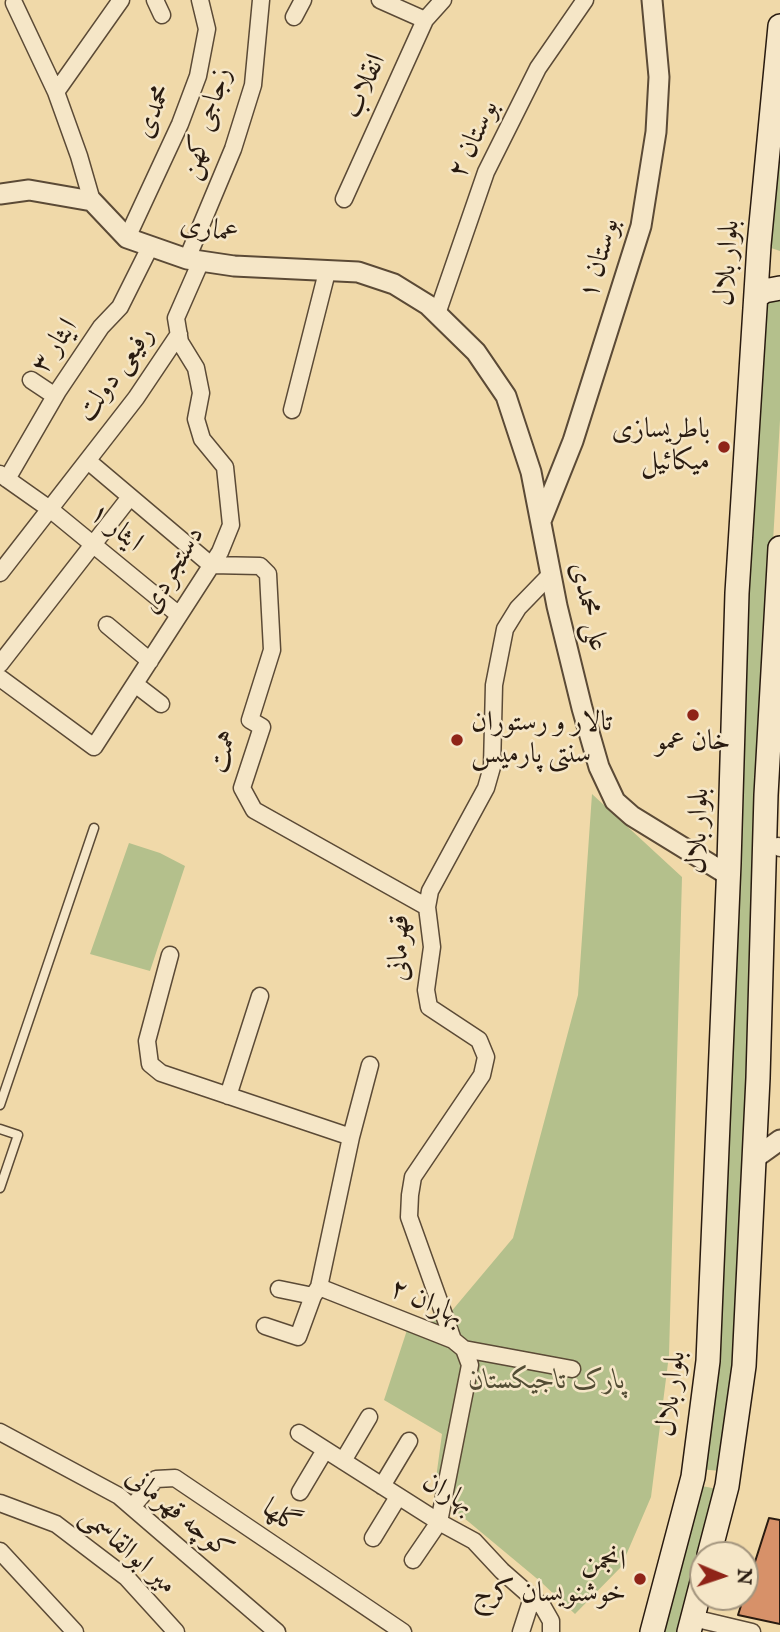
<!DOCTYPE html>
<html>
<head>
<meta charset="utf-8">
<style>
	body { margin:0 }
	#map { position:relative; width:780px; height:1632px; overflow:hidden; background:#f0d9a9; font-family:"IM FELL English",serif }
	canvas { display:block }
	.north { position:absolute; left:689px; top:1541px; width:70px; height:70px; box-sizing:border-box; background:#f5e6c7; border:2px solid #a3957e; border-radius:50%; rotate:92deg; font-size:19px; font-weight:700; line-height:28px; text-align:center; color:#291b10 }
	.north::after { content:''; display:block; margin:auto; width:24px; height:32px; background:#8f2418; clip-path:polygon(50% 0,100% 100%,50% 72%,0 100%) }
</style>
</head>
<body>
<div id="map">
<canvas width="780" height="1632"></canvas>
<div class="north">N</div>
</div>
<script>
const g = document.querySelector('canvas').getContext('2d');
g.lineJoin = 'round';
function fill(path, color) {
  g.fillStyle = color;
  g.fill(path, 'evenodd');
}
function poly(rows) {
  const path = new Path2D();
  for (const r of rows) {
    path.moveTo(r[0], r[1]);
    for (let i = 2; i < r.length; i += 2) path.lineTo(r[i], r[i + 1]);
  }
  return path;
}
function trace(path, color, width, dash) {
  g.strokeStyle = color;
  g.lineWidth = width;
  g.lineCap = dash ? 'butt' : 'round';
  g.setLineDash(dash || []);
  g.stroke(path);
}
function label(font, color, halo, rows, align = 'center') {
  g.font = font + ' "IM FELL English",Amiri,serif';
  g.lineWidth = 5;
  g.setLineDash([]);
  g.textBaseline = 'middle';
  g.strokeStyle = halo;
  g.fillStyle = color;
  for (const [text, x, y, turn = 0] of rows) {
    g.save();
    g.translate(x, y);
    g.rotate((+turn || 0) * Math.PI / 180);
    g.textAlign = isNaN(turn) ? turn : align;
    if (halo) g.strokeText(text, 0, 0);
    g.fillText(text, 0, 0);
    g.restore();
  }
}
const green = poly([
	[780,108,780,251,768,247],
	[771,300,780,301,780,420,768,629,742,1256,736,1367,720,1471,699,1469,763,308],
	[592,794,682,877,669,1355,651,1497,621,1567,575,1614,541,1582,434,1493,442,1434,384,1400,409,1324,450,1313,513,1238,578,995],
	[129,843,160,853,185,866,150,971,90,954],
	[697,1485,717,1489,680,1632,661,1632]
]);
const building = poly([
	[769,1518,780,1520,780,1624,738,1615,769,1518]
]);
const service = poly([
	[0,1105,94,828],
	[0,1129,18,1135,0,1188]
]);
const minor = poly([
	[155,0,162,15],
	[380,0,425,20],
	[14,3,56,92,79,156,92,201],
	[294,17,303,0],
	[56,92,121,0],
	[344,199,425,20,443,0],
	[127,238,180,124,198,76,207,29,200,0],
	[187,259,233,149,253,85,261,0],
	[437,314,486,172,538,68,585,0],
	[31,380,55,396],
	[292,410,327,272],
	[88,461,211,565,260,566,268,574,272,650,250,720,262,727,242,788,254,810,427,907],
	[0,474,51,510,179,615],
	[7,479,58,391,101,327,120,307,150,247],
	[0,573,136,398,179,334],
	[107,625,150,661],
	[0,664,130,497],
	[0,678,94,747,220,552,231,525,225,467,202,439,196,419,201,393,196,368,180,342,176,318,201,261],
	[135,684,161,704],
	[778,846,780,848],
	[170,955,147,1041,150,1064,161,1073,351,1137],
	[228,1096,260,996],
	[319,1287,453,1340,464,1349,470,1365,439,1522,413,1560],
	[279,1289,313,1296],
	[265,1326,298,1337,313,1296,319,1287,351,1137,370,1065],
	[453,1340,409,1217,410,1195,413,1177,482,1075,486,1057,479,1040,429,1007,426,990,432,947,427,907,430,891,486,788,492,767,494,685,505,629,518,608,551,574],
	[464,1349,572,1369],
	[0,1432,119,1496,277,1632],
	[299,1433,439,1522,474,1541,502,1571,543,1607,551,1621,551,1632],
	[343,1461,369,1417],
	[382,1486,409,1441],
	[300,1492,325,1450],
	[0,1503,56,1524,127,1578,176,1632],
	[132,1507,156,1479,175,1478,403,1632],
	[373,1538,398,1497],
	[0,1551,75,1632],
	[693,1618,752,1632],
	[521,1632,532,1598]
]);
const tertiary = poly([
	[0,194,29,190,92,201,127,238,187,259,234,266,358,272,394,284,428,305,476,352,506,396,531,472,557,606,582,708,599,767,615,801,632,816,728,875],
	[541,521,573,441,641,226,656,132,659,77,652,0],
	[755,1158,780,1140]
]);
const secondary = poly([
	[756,297,764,291,780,288],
	[709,1555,727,1486,744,1366,758,1078,766,795,780,548],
	[652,1632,693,1477,708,1361,729,863,737,593,759,245,780,26],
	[689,1632,703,1578]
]);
const markers = [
	[724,447,7,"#8f2418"],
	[693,715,7,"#8f2418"],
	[457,740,7,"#8f2418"],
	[640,1579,7,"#8f2418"]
];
const streetNames = [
	["انقلاب",366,87,-66],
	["محمدی",155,112,-67],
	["زجاجی کهن",208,124,-73],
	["بوستان ۲",475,140,-65],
	["عماری",209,231,11],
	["بوستان ۱",601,259,-74],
	["بلوار بلال",729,263,-86],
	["ایثار ۳",56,347,-56],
	["رفیعی دولت",117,375,-54],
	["۱ ایثار",115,529,39],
	["دستجردی",174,571,-59],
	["علی محمدی",587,607,77],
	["همت",225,752,-77],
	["بلوار بلال",700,831,-88],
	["قهرمانی",401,948,-89],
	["بهاران ۲",426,1304,24],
	["بلوار بلال",673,1394,-83],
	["بهاران",447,1495,31],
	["کوچه قهرمانی",178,1515,39],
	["گلها",280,1518,35],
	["میر ابوالقاسمی",127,1552,41]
];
const poiNames = [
	["باطریسازی",710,431],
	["میکائیل",710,463],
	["تالار و رستوران",471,724,"left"],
	["سنتی پارمیس",471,756,"left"],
	["خان عمو",693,743,"center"],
	["انجمن",626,1563],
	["خوشنویسان کرج",626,1595]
];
const parkNames = [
	["پارک تاجیکستان",547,1382]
];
fill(green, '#b4c08c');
fill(building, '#d79169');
trace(building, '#291b10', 2);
trace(service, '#5b4a36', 11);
trace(minor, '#5b4a36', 19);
trace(tertiary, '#5b4a36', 23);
trace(secondary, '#291b10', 26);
trace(service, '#f5e6c7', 8);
trace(minor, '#f5e6c7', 16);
trace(tertiary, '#f5e6c7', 19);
trace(secondary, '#f5e6c7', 23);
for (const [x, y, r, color] of markers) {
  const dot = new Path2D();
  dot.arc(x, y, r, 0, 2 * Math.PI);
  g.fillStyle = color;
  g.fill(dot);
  trace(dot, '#f5e6c7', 2.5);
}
label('28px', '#291b10', '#f5e6c7', streetNames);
label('28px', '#291b10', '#f5e6c7', poiNames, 'right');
label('italic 28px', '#534d35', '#f5e6c7', parkNames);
</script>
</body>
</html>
